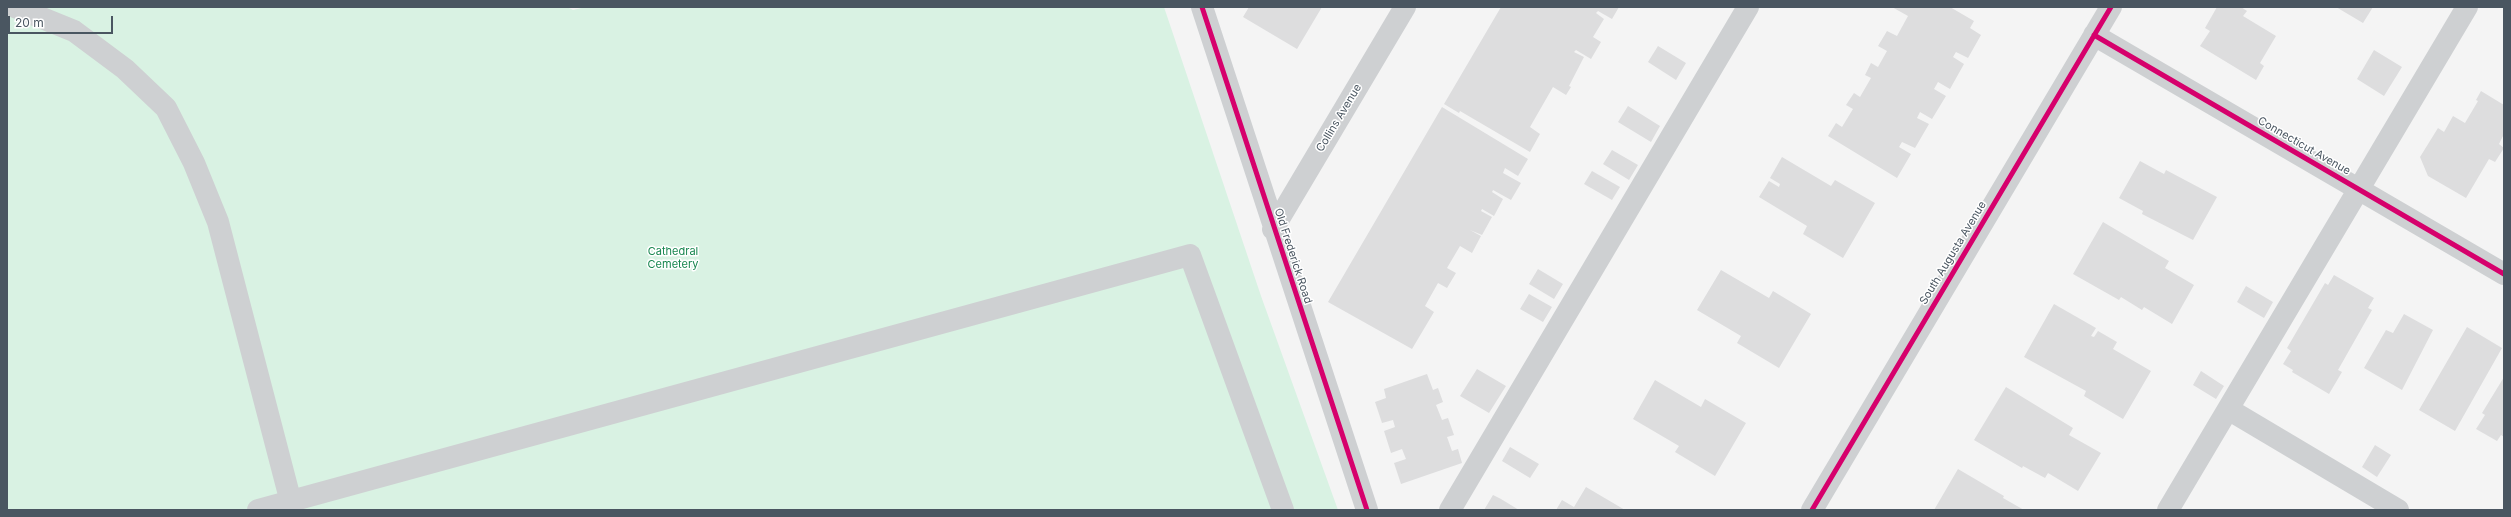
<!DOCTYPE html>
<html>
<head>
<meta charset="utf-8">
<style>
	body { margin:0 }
	#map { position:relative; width:2511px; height:517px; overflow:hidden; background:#f4f4f4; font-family:Inter,sans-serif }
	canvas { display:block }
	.frame { position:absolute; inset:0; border:8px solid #4a5661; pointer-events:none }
	.scale { position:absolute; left:8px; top:16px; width:105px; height:18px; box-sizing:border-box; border:2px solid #4a5661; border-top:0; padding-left:5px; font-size:12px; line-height:14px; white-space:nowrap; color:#4a5661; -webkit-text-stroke:3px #fff; paint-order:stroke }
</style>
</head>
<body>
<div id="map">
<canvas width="2511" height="517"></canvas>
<div class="frame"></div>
<div class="scale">20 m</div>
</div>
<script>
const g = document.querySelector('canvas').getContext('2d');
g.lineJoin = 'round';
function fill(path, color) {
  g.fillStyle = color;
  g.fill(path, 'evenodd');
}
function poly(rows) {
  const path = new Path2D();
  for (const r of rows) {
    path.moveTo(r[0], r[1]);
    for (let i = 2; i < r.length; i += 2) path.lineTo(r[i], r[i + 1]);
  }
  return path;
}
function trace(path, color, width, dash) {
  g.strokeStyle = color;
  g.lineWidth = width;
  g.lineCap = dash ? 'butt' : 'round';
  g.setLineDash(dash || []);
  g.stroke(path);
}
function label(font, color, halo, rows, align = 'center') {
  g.font = font + ' Inter,sans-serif';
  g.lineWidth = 3;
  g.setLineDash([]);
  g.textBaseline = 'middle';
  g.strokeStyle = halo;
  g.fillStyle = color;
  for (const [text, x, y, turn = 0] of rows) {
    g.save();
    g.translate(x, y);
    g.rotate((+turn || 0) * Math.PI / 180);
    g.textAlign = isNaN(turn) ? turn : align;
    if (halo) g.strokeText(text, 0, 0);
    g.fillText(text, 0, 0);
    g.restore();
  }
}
const green = poly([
	[7,7,567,7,573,10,586,7,1164,7,1261,296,1338,510,7,510]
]);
const building = poly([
	[1249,7,1322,7,1297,49,1243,17],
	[1501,7,1619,7,1612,19,1598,11,1596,13,1604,19,1593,37,1601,42,1591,59,1576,50,1574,52,1584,57,1569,86,1571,87,1566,95,1553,87,1530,127,1540,134,1530,152,1460,111,1459,113,1444,104],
	[1892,7,1950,7,1974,21,1970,28,1981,35,1968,58,1956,52,1953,57,1964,64,1950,89,1938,82,1934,89,1946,96,1932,119,1920,112,1917,118,1929,124,1915,148,1902,142,1899,147,1911,154,1897,178,1828,136,1836,123,1842,127,1853,109,1846,105,1854,93,1860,97,1871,78,1865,75,1871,63,1878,67,1887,51,1878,46,1887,31,1897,36,1908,16],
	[2217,7,2241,7,2247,11,2243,16,2276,36,2260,63,2264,66,2256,80,2200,46,2210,31,2205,28],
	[2336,7,2373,7,2363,23],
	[1658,46,1686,63,1676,80,1648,62],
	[2374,50,2402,67,2384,96,2357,79],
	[2481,91,2504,105,2504,134,2499,144,2504,148,2495,162,2489,159,2466,198,2428,176,2420,157,2438,128,2444,132,2453,116,2465,123,2478,101,2476,100],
	[1628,106,1660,126,1651,142,1618,122],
	[1442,107,1528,159,1518,176,1505,168,1503,173,1521,183,1511,200,1493,190,1492,192,1503,199,1494,216,1482,209,1481,211,1492,217,1482,235,1470,230,1481,236,1472,253,1460,246,1447,268,1456,273,1447,288,1438,283,1425,306,1434,312,1412,349,1328,302],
	[1612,150,1638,165,1629,180,1603,164],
	[1782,157,1831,186,1835,180,1875,203,1843,258,1803,234,1807,226,1759,197,1769,181,1779,187,1780,184,1770,178],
	[2140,161,2164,174,2166,170,2217,197,2193,240,2142,214,2143,211,2119,198],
	[1592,171,1620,187,1612,200,1584,184],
	[2103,222,2169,261,2165,268,2194,285,2172,324,2144,307,2142,310,2121,297,2119,300,2073,274],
	[1538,269,1563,284,1554,299,1529,284],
	[1721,270,1769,298,1773,291,1811,314,1779,368,1737,343,1741,336,1697,310],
	[2334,275,2374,298,2368,308,2372,310,2338,370,2342,372,2329,394,2292,372,2293,370,2283,364,2291,351,2287,348,2325,283,2328,285],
	[2246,286,2273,302,2264,318,2237,302],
	[1529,294,1552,307,1543,322,1520,309],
	[2054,304,2096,328,2091,336,2094,337,2098,331,2117,342,2113,349,2151,371,2123,419,2084,396,2086,391,2024,357],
	[2404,314,2433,330,2402,390,2364,368,2386,330,2393,333],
	[2467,327,2502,348,2455,431,2419,410],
	[1477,369,1506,386,1489,413,1460,396],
	[2201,371,2224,386,2216,399,2193,385],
	[1427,374,1433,390,1438,388,1443,402,1436,405,1442,420,1448,418,1454,435,1447,437,1452,451,1458,449,1462,463,1401,484,1394,463,1406,459,1402,449,1391,453,1384,431,1395,427,1393,420,1382,423,1375,402,1386,398,1384,389],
	[2504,377,2504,437,2501,435,2497,441,2476,429,2485,415,2482,413],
	[1655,380,1701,407,1705,399,1746,423,1715,476,1675,452,1679,446,1633,419],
	[2006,387,2073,428,2069,435,2101,453,2078,491,2048,473,2045,478,2023,466,2022,468,1974,440],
	[2375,445,2391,455,2377,477,2362,467],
	[1510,447,1539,464,1530,478,1502,461],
	[1958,469,2004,496,2003,498,2024,510,1934,510],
	[1586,487,1625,510,1556,510,1562,500,1574,507],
	[1493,495,1501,499,1519,510,1484,510]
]);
const minor = poly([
	[15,7,74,31,125,69,166,108,194,163,218,222,293,510],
	[1202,7,1367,510],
	[2094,35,2504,274],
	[1273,229,1405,7],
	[2228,409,2398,510],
	[258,510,1190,255,1283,510],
	[1450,510,1748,7],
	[1812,510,2111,7],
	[2168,510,2467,7]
]);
const cycleway = poly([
	[1202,7,1367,510],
	[2094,35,2504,274],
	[1812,510,2111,7]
]);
const streetNames = [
	["Collins Avenue",1339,118,-59],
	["Connecticut Avenue",2304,146,30],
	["South Augusta Avenue",1953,253,-59],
	["Old Frederick Road",1293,256,72]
];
const parkNames = [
	["Cathedral",673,252],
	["Cemetery",673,265]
];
fill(green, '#d9f2e3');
fill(building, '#ddddde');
trace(minor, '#ced0d2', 22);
trace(cycleway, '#d6006c', 5);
label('11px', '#4a5661', '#fff', streetNames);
label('11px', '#17864f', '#fff', parkNames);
</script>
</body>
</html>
